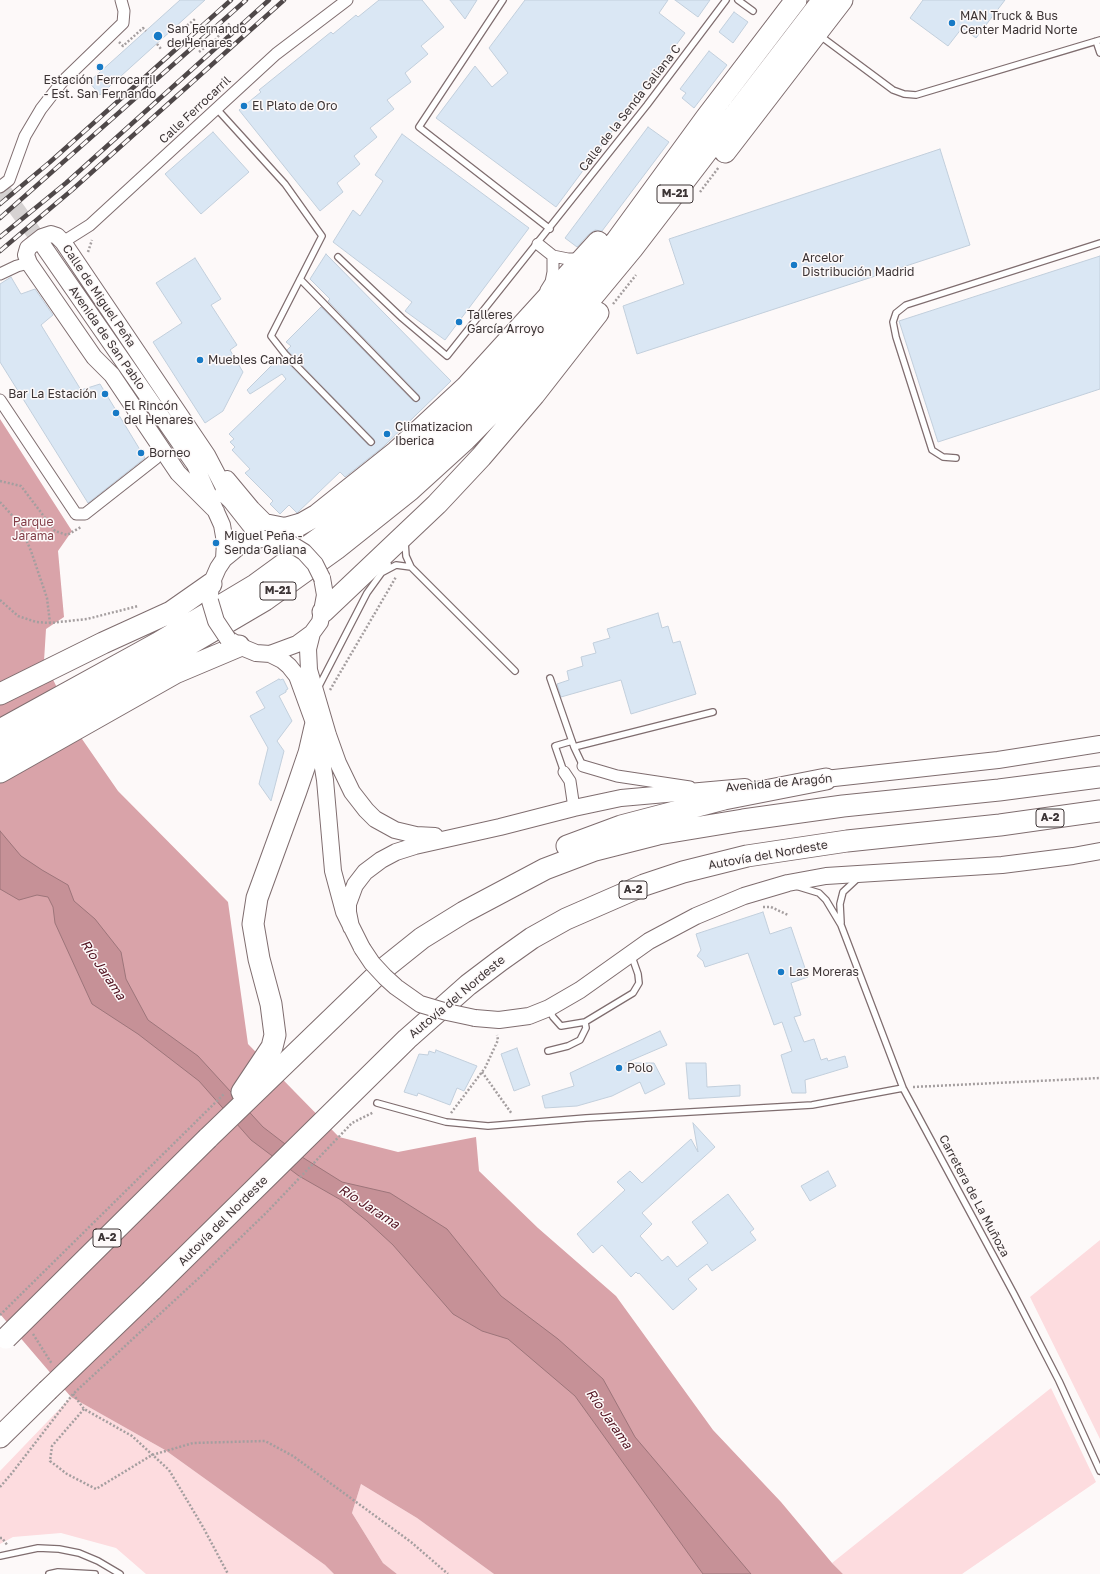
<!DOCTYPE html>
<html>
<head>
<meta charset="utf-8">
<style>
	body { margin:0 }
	canvas { display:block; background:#fdf9f9 }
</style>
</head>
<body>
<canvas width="1100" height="1574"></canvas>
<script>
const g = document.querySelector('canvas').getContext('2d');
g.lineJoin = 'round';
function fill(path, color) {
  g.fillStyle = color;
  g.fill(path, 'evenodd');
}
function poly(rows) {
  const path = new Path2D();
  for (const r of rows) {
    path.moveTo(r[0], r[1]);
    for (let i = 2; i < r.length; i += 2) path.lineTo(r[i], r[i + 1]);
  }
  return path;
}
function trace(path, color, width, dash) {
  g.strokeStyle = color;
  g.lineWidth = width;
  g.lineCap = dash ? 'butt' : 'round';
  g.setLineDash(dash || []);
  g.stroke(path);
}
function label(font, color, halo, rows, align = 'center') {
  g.font = font + ' "Golos Text",sans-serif';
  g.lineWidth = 3;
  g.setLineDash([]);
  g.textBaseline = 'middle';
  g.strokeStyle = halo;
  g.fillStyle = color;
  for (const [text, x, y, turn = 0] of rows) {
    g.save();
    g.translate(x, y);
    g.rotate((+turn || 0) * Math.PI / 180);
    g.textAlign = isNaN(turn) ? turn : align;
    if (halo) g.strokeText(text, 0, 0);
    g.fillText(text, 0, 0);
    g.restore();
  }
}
const green = poly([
	[1100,1240,1100,1439,1030,1297],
	[1051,1388,1096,1482,962,1574,843,1574,832,1563],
	[71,1397,165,1450,325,1565,334,1574,146,1574,116,1548,61,1533,13,1537,0,1544,0,1471],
	[361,1484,417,1518,494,1574,397,1574,383,1563,352,1513]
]);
const forest = poly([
	[0,419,72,531,58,551,64,617,46,629,44,661,82,739,118,791,228,902,248,1044,339,1137,398,1152,476,1137,479,1171,538,1228,616,1296,713,1430,781,1502,832,1563,843,1574,494,1574,417,1518,361,1484,352,1513,383,1563,397,1574,334,1574,325,1565,165,1450,71,1397,0,1314]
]);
const water = poly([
	[0,831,21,856,42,870,68,885,74,901,95,919,121,952,126,979,148,1020,198,1056,263,1127,302,1157,342,1182,390,1193,447,1229,501,1296,558,1339,603,1379,635,1437,751,1574,703,1574,575,1396,508,1339,482,1331,453,1314,393,1245,367,1221,341,1200,299,1176,251,1140,199,1081,138,1034,92,1004,55,923,53,907,48,897,37,895,19,900,0,889,0,831]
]);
const building = poly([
	[180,0,205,0,100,95,89,82,180,0],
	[379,0,422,0,444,27,421,46,428,54,405,73,411,82,387,100,394,109,370,128,377,137,354,156,360,164,337,183,343,192,320,211,239,110,261,92,259,90,331,32,333,34,356,15,358,17,379,0],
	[450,0,477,0,465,19,450,0],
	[525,0,668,0,659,13,685,33,556,207,436,118,475,66,492,87,508,73,489,48,525,0],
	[675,0,710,0,698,17,675,0],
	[923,0,1005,0,976,38,962,28,948,46,910,18,923,0],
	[734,12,748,22,733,43,719,32,734,12],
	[709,51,727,65,694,108,682,98,686,93,680,89,709,51],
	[648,127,669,142,602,231,595,230,589,234,577,247,565,238,648,127],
	[213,132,249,172,201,214,165,174,213,132],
	[402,134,529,228,445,340,405,311,412,302,333,242,353,210,360,216,383,181,375,175,402,134],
	[940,149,970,245,637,354,623,306,684,284,669,239,940,149],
	[326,254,451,381,383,447,345,477,340,472,297,513,289,505,280,514,270,504,273,501,245,473,250,469,232,450,235,447,230,442,234,439,229,434,286,379,282,374,250,394,247,390,281,356,368,445,372,446,375,443,374,439,287,350,291,346,286,342,321,307,413,401,417,402,420,399,419,395,328,301,330,299,310,279,326,254],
	[1100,256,1100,389,938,442,899,321,1100,256],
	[195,258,221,299,211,305,237,345,230,350,243,372,223,411,205,423,153,342,182,323,156,283,195,258],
	[11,277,21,294,35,289,53,315,41,325,81,390,100,384,145,458,88,503,0,362,0,284,11,277],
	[658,613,662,628,668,626,673,643,680,641,696,694,631,714,621,680,561,697,557,684,569,680,567,671,583,666,581,657,596,653,593,643,610,638,607,629,658,613],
	[279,679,280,680,283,679,288,689,286,690,286,692,279,696,292,721,277,741,284,751,271,801,259,784,268,748,250,716,265,708,256,692,279,679],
	[763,912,770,934,791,927,808,977,791,983,801,1015,794,1017,804,1042,814,1039,821,1060,827,1058,828,1061,845,1056,848,1067,805,1080,806,1093,792,1093,781,1055,792,1051,782,1022,774,1025,748,953,705,967,703,961,697,956,701,950,696,934,763,912],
	[660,1031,667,1045,625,1063,654,1063,665,1084,645,1094,640,1082,612,1096,577,1106,545,1108,542,1096,574,1086,570,1073,660,1031],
	[517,1048,530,1085,514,1091,501,1054,517,1048],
	[436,1050,477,1066,464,1091,457,1088,450,1105,418,1093,417,1096,404,1092,419,1054,428,1055,429,1051,435,1053,436,1050],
	[686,1063,706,1063,707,1087,740,1085,740,1096,689,1099,686,1063],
	[693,1123,715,1147,642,1213,652,1224,640,1236,662,1261,668,1256,677,1267,708,1243,692,1222,728,1194,754,1229,750,1232,756,1240,712,1271,707,1264,688,1279,697,1289,673,1310,639,1273,638,1274,636,1272,631,1277,602,1245,593,1253,577,1234,625,1190,617,1182,630,1171,642,1183,691,1139,698,1152,693,1123],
	[828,1171,836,1186,810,1201,801,1186,828,1171]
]);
const secondaryTunnel = poly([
	[0,186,44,247]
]);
const path = poly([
	[184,28,195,19],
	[119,42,123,46,143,28,146,31],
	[157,44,161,49],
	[199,52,215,40,230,23],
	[700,192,719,167],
	[88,252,92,240],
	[613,304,636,275],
	[0,481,21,486,55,531,67,535,81,527],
	[0,502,19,523,31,551,47,598,50,623],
	[0,600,18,616,36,622,50,623,87,619,138,606],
	[330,690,396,577],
	[763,907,771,907,788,915],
	[482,1072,512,1114],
	[913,1087,1100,1078],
	[451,1113,485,1068,498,1040,497,1035],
	[0,1315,225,1093],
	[33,1334,52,1364],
	[73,1394,84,1409,132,1436,169,1470,203,1527,228,1574],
	[84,1409,52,1446,50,1461,67,1474,96,1489,152,1455,193,1443,265,1441,293,1456,411,1542,448,1574],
	[0,1487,12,1473,73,1394,200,1277,267,1212,352,1123,374,1112],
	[0,1538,2,1538,8,1546]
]);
const lane = poly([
	[503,0,419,127,550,229],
	[738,0,753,11],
	[819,35,893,90,904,94,916,95,1100,40],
	[1096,41,1100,53],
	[216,108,285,184,322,236,271,336,285,354,371,442],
	[338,257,402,318,447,356,647,105,726,0],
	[300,279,416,398],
	[956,458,943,457,932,450,896,337,893,322,896,313,906,305,1100,243],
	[411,567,515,671],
	[381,573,396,565,411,567,406,556,405,542],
	[550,678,574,747,583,766],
	[318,688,367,593,388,564],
	[574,747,713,712],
	[564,772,555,746,572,741],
	[796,886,819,893,826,900,841,925,903,1088,1014,1294,1059,1381,1100,1471],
	[841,923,840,904,843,892,858,878],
	[549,1009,553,1017,561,1026,585,1022,633,993,639,983,638,974,631,954],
	[548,1051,568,1046,580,1040,586,1028,585,1022],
	[377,1103,446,1122,488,1126,586,1118,812,1105,903,1088],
	[0,1556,38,1548,59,1549,79,1553,98,1561,120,1574],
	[49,1574,58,1572,95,1574]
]);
const street = poly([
	[0,187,9,180,25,136,41,109,62,82,123,23,124,11,121,0],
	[63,242,90,225,276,54,347,0],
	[538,244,553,256,568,259,583,259],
	[0,274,17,266,29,263],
	[546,290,551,282,553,272,553,256],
	[0,400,76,514,85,514,155,459,162,450],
	[583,766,617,776,690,787],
	[564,772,570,781,574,808]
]);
const secondary = poly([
	[44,247,195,465,222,525,225,542,224,559],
	[227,479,252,509,265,522,285,526,299,522],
	[223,493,231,501,261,539],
	[216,511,178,473,112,375,94,357,29,263,26,255,28,248,42,237,51,234,57,236,63,242,207,455,231,501],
	[210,595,211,584,218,568,224,559,240,546,261,539,275,539,285,542],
	[312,633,308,649,309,670,328,735,338,763,352,792,366,810,375,819,395,830,416,835,435,836],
	[230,640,239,646,256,653,270,654,297,644,312,633,320,622,325,595,322,578],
	[270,654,282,660,289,666,297,676,313,720,321,756,325,780,333,871,344,912,362,948],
	[816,780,998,760,1100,744],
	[351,927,348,912,348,904,355,885,365,872,381,860,396,852,415,846,500,827,574,808,621,798,745,787],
	[475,1018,499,1020,529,1016,549,1008,580,990,649,941,696,916,744,896,788,883,826,876,1002,865,1073,856,1100,851]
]);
const highway = poly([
	[725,152,842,0],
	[275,539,317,515,396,452,466,387,598,242],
	[323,612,437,504,481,457,534,395,598,313],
	[0,694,103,643,171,612,211,584],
	[0,730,158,643,255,585,325,534,397,477,451,427,507,370,568,301,617,240,706,118,796,0],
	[0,750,168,657,265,600,336,549,410,490,465,440,521,383,632,249,823,0],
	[0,772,175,673,239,646],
	[567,846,621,826,724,799,826,779],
	[242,1092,272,1047,275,1035,271,1004,259,959,253,924,257,898,296,791,309,753,315,727],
	[208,1138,382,970,422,938,464,912,545,869,595,850,658,834,743,820,843,806,999,790,1100,777],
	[152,1290,407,1039,468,985,501,960,532,938,566,919,644,885,683,872,747,856,847,841,1000,825,1100,811],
	[0,1437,47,1391]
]);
const rail = poly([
	[0,204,50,162,231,0],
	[0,218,246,0],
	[0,237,66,183,269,0],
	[0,251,72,190,284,0]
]);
const secondaryBridge = poly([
	[291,544,304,552,315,564,322,578],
	[210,601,216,621,228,639],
	[362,948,372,963,385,977,396,987,420,1004,447,1012,475,1018]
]);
const highwayBridge = poly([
	[6,1338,208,1138],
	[47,1391,152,1290]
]);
const markers = [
	[952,23,4,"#177ac6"],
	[158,36,5,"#177ac6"],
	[100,67,4,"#177ac6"],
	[244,106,4,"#177ac6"],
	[794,265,4,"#177ac6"],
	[459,322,4,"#177ac6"],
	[200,360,4,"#177ac6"],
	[105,394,4,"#177ac6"],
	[116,413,4,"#177ac6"],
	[387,434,4,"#177ac6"],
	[141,453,4,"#177ac6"],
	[216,543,4,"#177ac6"],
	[781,972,4,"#177ac6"],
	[619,1068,4,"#177ac6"]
];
const shields = [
	[675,194,36],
	[278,591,36],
	[1050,818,28],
	[633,890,28],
	[107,1238,28]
];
const shieldNames = [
	["M-21",675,194],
	["M-21",278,591],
	["A-2",1050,818],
	["A-2",633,890],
	["A-2",107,1238]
];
const poiNames = [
	["MAN Truck & Bus",960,16],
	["Center Madrid Norte",960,30],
	["San Fernando",167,29],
	["de Henares",167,43],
	["Estación Ferrocarril",100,80,"center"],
	["- Est. San Fernando",100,94,"center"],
	["El Plato de Oro",252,106],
	["Arcelor",802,258],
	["Distribución Madrid",802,272],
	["Talleres",467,315],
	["García Arroyo",467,329],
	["Muebles Canadá",208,360],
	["Bar La Estación",97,394,"right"],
	["El Rincón",124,406],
	["del Henares",124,420],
	["Climatizacion",395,427],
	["Iberica",395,441],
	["Borneo",149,453],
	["Miguel Peña -",224,536],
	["Senda Galiana",224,550],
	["Las Moreras",789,972],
	["Polo",627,1068]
];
const streetNames = [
	["Calle de la Senda Galiana C",630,108,-52],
	["Calle Ferrocarril",195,110,-43],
	["Calle de Miguel Peña",99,296,56],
	["Avenida de San Pablo",107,338,55],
	["Avenida de Aragón",779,783,-5],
	["Autovía del Nordeste",768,855,-10],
	["Autovía del Nordeste",457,997,-40],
	["Carretera de La Muñoza",974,1196,62],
	["Autovía del Nordeste",223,1221,-45]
];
const parkNames = [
	["Parque",33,522],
	["Jarama",33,536]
];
const waterNames = [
	["Río Jarama",103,970,56],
	["Río Jarama",369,1207,33],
	["Río Jarama",609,1419,55]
];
fill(green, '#fddcdf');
fill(forest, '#d9a3a9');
fill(water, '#c69197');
trace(water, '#9d757a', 1);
fill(building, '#dae7f4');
trace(building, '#c2cfdc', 1);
trace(secondaryTunnel, '#d6d2d2', 16, [16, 8]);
trace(lane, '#7f6d6f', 8);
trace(street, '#7f6d6f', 13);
trace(secondary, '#7f6d6f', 18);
trace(highway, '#7f6d6f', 23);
trace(path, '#a49e9f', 2.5, [2, 2]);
trace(lane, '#fff', 5.5);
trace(street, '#fff', 11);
trace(secondary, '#fff', 16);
trace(highway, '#fff', 21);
trace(rail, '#4f4849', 4.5);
trace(rail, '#fdf9f9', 3, [9]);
trace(secondaryBridge, '#7f6d6f', 18, []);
trace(highwayBridge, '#7f6d6f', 23, []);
trace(secondaryBridge, '#fff', 16);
trace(highwayBridge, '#fff', 21);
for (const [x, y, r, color] of markers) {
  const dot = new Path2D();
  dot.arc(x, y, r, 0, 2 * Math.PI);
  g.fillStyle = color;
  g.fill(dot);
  trace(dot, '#fdf9f9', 1.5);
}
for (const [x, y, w] of shields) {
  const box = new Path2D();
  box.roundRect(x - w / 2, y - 9, w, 18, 3);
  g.fillStyle = '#fdf9f9';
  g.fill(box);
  trace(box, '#3c3435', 1);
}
label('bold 11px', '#3c3435', null, shieldNames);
label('12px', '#3c3435', '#fdf9f9', poiNames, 'left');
label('12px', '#3c3435', '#fdf9f9', streetNames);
label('12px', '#823e48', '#fdf9f9', parkNames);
label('italic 13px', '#511220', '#fdf9f9', waterNames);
</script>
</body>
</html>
